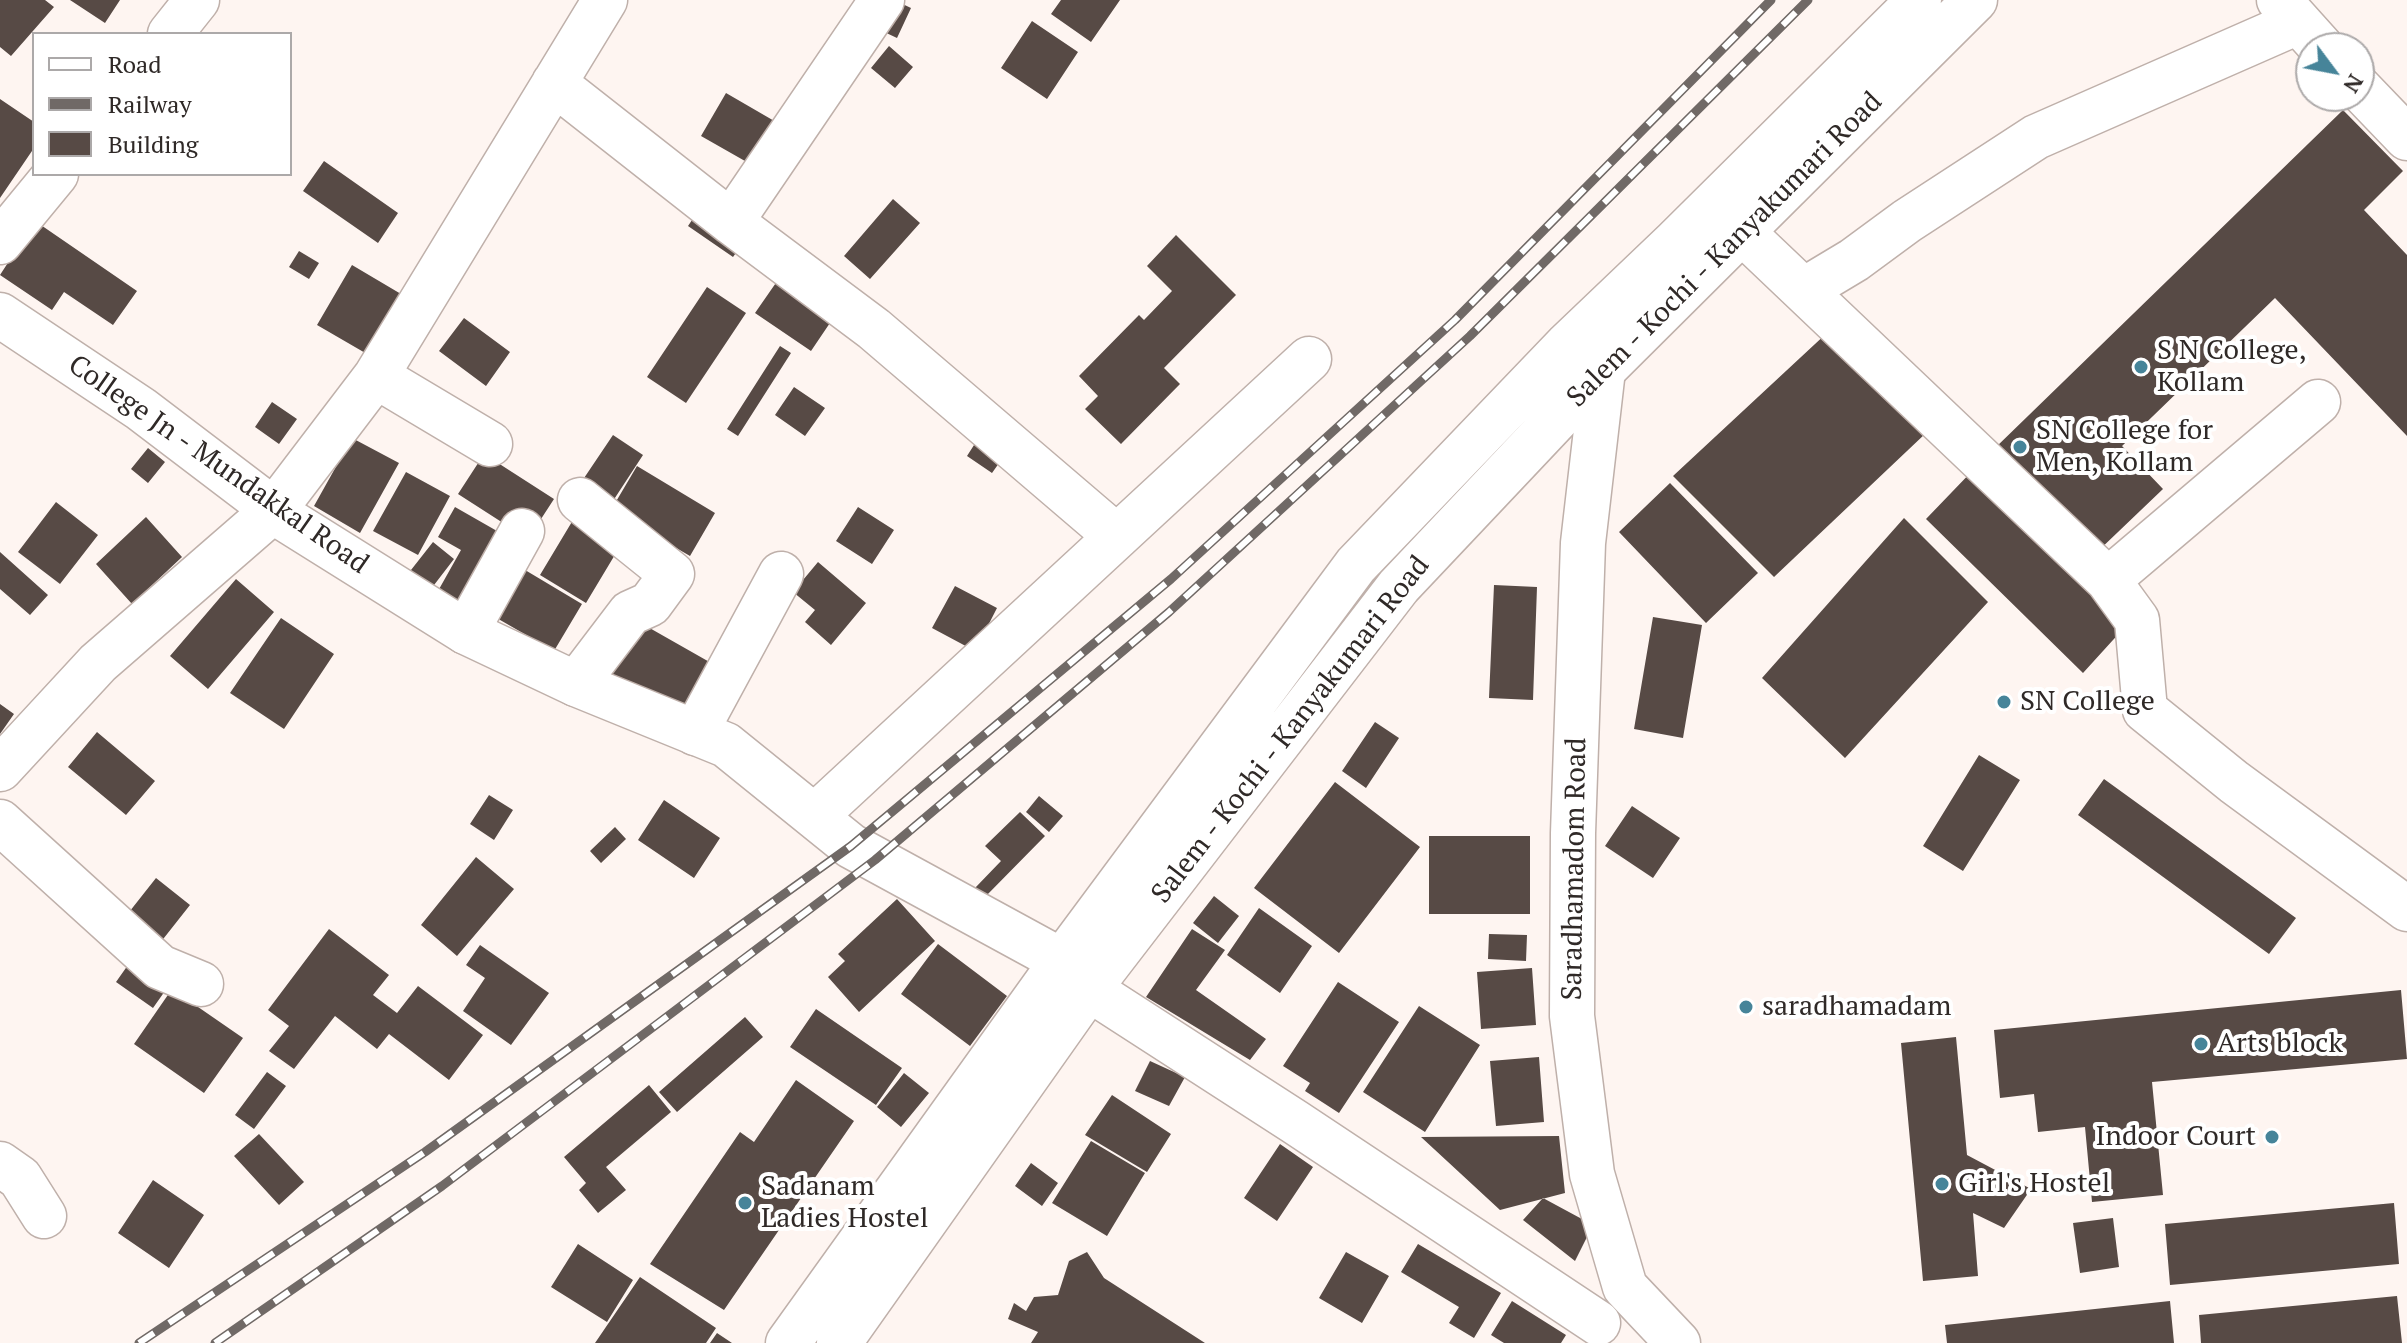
<!DOCTYPE html>
<html>
<head>
<meta charset="utf-8">
<style>
	body { margin:0 }
	#map { position:relative; width:2407px; height:1343px; overflow:hidden; background:#fef5f1; font-family:"PT Serif",serif }
	canvas { display:block }
	.legend { position:absolute; left:32px; top:32px; width:260px; height:144px; box-sizing:border-box; background:#fff; border:2px solid #aca9a9; margin:0; padding:10px 14px; list-style:none; font-size:24px; color:#2f2927 }
	.legend li { display:flex; align-items:center; gap:16px; height:40px }
	.legend b { width:40px; border:2px solid #aca9a9 }
	.north { position:absolute; left:2295px; top:32px; width:80px; height:80px; box-sizing:border-box; background:#fff; border:2px solid #aca9a9; border-radius:50%; rotate:122deg; font-size:22px; font-weight:700; line-height:32px; text-align:center; color:#2f2927 }
	.north::after { content:''; display:block; margin:auto; width:28px; height:36px; background:#468499; clip-path:polygon(50% 0,100% 100%,50% 72%,0 100%) }
</style>
</head>
<body>
<div id="map">
<canvas width="2407" height="1343"></canvas>
<ul class="legend">
<li><b style="height:10px;background:#fff"></b>Road</li>
<li><b style="height:10px;background:#706966"></b>Railway</li>
<li><b style="height:22px;background:#574a45"></b>Building</li>
</ul>
<div class="north">N</div>
</div>
<script>
const g = document.querySelector('canvas').getContext('2d');
g.lineJoin = 'round';
function fill(path, color) {
  g.fillStyle = color;
  g.fill(path, 'evenodd');
}
function poly(rows) {
  const path = new Path2D();
  for (const r of rows) {
    path.moveTo(r[0], r[1]);
    for (let i = 2; i < r.length; i += 2) path.lineTo(r[i], r[i + 1]);
  }
  return path;
}
function trace(path, color, width, dash) {
  g.strokeStyle = color;
  g.lineWidth = width;
  g.lineCap = dash ? 'butt' : 'round';
  g.setLineDash(dash || []);
  g.stroke(path);
}
function label(font, color, halo, rows, align = 'center') {
  g.font = font + ' "PT Serif",serif';
  g.lineWidth = 8;
  g.setLineDash([]);
  g.textBaseline = 'middle';
  g.strokeStyle = halo;
  g.fillStyle = color;
  for (const [text, x, y, turn = 0] of rows) {
    g.save();
    g.translate(x, y);
    g.rotate((+turn || 0) * Math.PI / 180);
    g.textAlign = isNaN(turn) ? turn : align;
    if (halo) g.strokeText(text, 0, 0);
    g.fillText(text, 0, 0);
    g.restore();
  }
}
const building = poly([
	[0,0,45,0,54,7,11,56,0,47],
	[70,0,120,0,105,23],
	[894,0,911,8,897,38,880,30],
	[1061,0,1120,0,1091,42,1051,14],
	[1032,21,1078,52,1047,99,1001,68],
	[889,46,913,67,895,88,871,68],
	[726,93,776,122,752,165,701,136],
	[0,99,34,122,34,148,0,198],
	[2343,110,2403,171,2364,210,2407,255,2407,436,2275,298,2122,446,2163,489,2095,554,1994,449],
	[324,161,398,213,378,243,303,191],
	[893,199,920,223,870,279,844,256],
	[702,205,748,236,733,257,688,226],
	[35,221,137,291,113,325,64,292,52,310,0,275],
	[1176,235,1236,295,1164,368,1180,384,1121,444,1085,409,1098,396,1079,376,1139,315,1144,320,1172,291,1147,266],
	[299,251,319,263,309,279,289,267],
	[352,265,401,294,367,354,317,325],
	[780,277,836,314,811,351,755,313],
	[707,287,746,313,686,403,647,377],
	[464,318,510,352,486,386,439,351],
	[1829,331,1926,433,1774,577,1673,476],
	[780,346,791,353,738,436,727,429],
	[794,387,825,408,805,436,775,415],
	[272,402,297,419,279,444,255,427],
	[983,431,1009,449,992,473,967,456],
	[613,435,643,455,609,507,578,487],
	[352,438,399,463,360,533,314,506],
	[148,448,165,462,148,483,131,469],
	[484,454,554,499,528,539,458,494],
	[637,466,715,513,690,556,611,510],
	[1976,467,2133,618,2083,673,1926,519],
	[406,472,450,496,418,555,373,531],
	[1670,483,1758,573,1706,623,1619,532],
	[56,502,98,535,60,584,18,552],
	[455,507,511,539,470,609,438,591,461,550,438,537],
	[858,507,894,530,872,564,836,541],
	[576,515,622,543,586,603,540,575],
	[146,517,182,557,132,604,96,564],
	[1904,518,1988,602,1845,758,1762,678],
	[433,542,454,559,421,602,400,584],
	[0,552,48,595,30,615,0,589],
	[510,561,582,604,554,651,481,609],
	[818,562,866,603,831,645,805,622,815,610,793,592],
	[236,579,274,612,208,689,170,656],
	[1494,585,1537,587,1533,700,1489,698],
	[955,586,997,608,975,651,932,628],
	[1653,617,1702,625,1683,738,1634,729],
	[281,618,334,654,284,729,230,693],
	[639,622,720,668,690,721,609,675],
	[0,704,14,714,0,734],
	[1375,722,1399,738,1366,788,1342,771],
	[97,732,155,781,126,815,68,767],
	[1979,755,2020,780,1963,871,1923,846],
	[2104,779,2296,918,2269,954,2078,815],
	[1335,782,1420,847,1339,953,1254,888],
	[489,795,513,810,494,840,470,824],
	[1039,796,1063,816,1049,832,1026,812],
	[664,800,720,838,694,878,638,840],
	[1632,806,1680,838,1653,878,1605,846],
	[1020,812,1045,836,985,897,975,888,1001,861,985,846],
	[615,827,626,839,601,863,590,851],
	[1429,836,1530,836,1530,914,1429,914],
	[476,857,514,889,457,956,421,925],
	[156,878,190,905,160,943,126,916],
	[1214,896,1239,916,1218,943,1193,923],
	[897,899,935,941,859,1012,828,977,845,961,838,954],
	[1259,908,1312,946,1280,993,1227,955],
	[329,929,389,975,373,995,397,1013,418,986,483,1035,449,1080,389,1034,377,1049,335,1016,294,1069,269,1051,289,1026,268,1010],
	[1192,929,1225,950,1196,990,1266,1039,1250,1060,1146,997],
	[1489,934,1527,935,1526,961,1488,959],
	[938,944,1007,996,970,1046,901,994],
	[480,945,549,993,511,1045,463,1011,485,978,466,965],
	[135,955,172,981,153,1008,116,982],
	[1532,968,1536,1025,1481,1029,1477,972],
	[1338,982,1399,1022,1339,1113,1305,1091,1310,1083,1283,1066],
	[172,989,243,1038,204,1093,134,1044],
	[2401,990,2407,1059,2152,1082,2163,1195,2092,1202,2085,1127,2038,1132,2034,1094,2000,1098,1994,1030],
	[1419,1006,1480,1045,1425,1132,1363,1092],
	[816,1009,902,1068,876,1105,790,1047],
	[745,1017,763,1037,677,1112,659,1092],
	[1956,1037,1967,1155,2031,1189,2004,1228,1973,1213,1978,1276,1923,1281,1901,1043],
	[1539,1057,1544,1122,1496,1126,1490,1061],
	[1150,1061,1185,1077,1169,1106,1135,1091],
	[267,1072,286,1086,254,1129,235,1115],
	[904,1073,929,1093,901,1127,877,1107],
	[796,1080,854,1121,724,1310,650,1264,740,1132,754,1142],
	[649,1085,671,1112,606,1167,626,1190,598,1213,579,1190,586,1183,564,1157],
	[1112,1095,1171,1134,1147,1172,1085,1135],
	[259,1134,304,1182,279,1205,234,1156],
	[1559,1136,1565,1193,1500,1210,1421,1137],
	[1091,1141,1145,1173,1107,1236,1052,1203],
	[1280,1144,1313,1167,1277,1221,1244,1198],
	[1031,1163,1058,1183,1042,1206,1015,1186],
	[153,1180,204,1215,169,1268,118,1233],
	[1543,1198,1593,1225,1575,1261,1523,1220],
	[2394,1203,2399,1264,2170,1285,2165,1224],
	[2113,1218,2119,1267,2080,1273,2073,1223],
	[578,1244,633,1280,607,1322,551,1287],
	[1418,1244,1501,1293,1474,1338,1449,1323,1459,1307,1401,1272],
	[1087,1252,1104,1278,1205,1343,1031,1343,1038,1332,1008,1319,1014,1303,1026,1311,1034,1297,1058,1295,1069,1261],
	[1346,1252,1389,1276,1362,1323,1319,1298],
	[640,1277,716,1328,706,1343,595,1343],
	[2397,1296,2402,1343,2201,1343,2199,1315],
	[1512,1301,1566,1335,1561,1343,1504,1343,1491,1335],
	[2170,1301,2174,1343,1947,1343,1945,1325],
	[717,1333,732,1343,710,1343]
]);
const minor = poly([
	[2279,0,2322,48],
	[170,34,197,0],
	[554,83,731,222,874,329,1116,536],
	[2359,88,2407,138],
	[731,222,882,0],
	[1742,232,2108,580,2137,620,2145,710,2234,782,2407,909],
	[0,242,56,174],
	[1804,290,1854,260,1907,221,2036,137,2298,22],
	[376,376,490,444],
	[2108,580,2318,402],
	[466,632,522,531],
	[576,684,630,613,650,604,672,574,580,500],
	[695,733,781,574],
	[0,769,98,663,274,510,376,376,605,0],
	[816,815,1309,359],
	[0,822,160,967,201,984],
	[1089,989,1295,1122,1598,1323],
	[0,1164,20,1178,44,1216]
]);
const tertiary = poly([
	[0,315,141,409,287,520,466,632,576,684,726,745,851,846,1062,961],
	[1582,356,1603,370,1583,543,1573,833,1572,1016,1592,1174,1625,1287,1678,1343]
]);
const primary = poly([
	[788,1343,1062,961,1356,565,1567,345,1675,242,1919,0],
	[839,1343,1089,989,1399,586,1603,370,1975,0]
]);
const rail = poly([
	[139,1343,425,1152,851,846,1171,579,1455,320,1771,0],
	[215,1343,442,1186,875,860,1169,612,1470,336,1808,0]
]);
const markers = [
	[2141,367,8,"#468499"],
	[2020,447,8,"#468499"],
	[2004,702,8,"#468499"],
	[1746,1007,8,"#468499"],
	[2201,1044,8,"#468499"],
	[2272,1137,8,"#468499"],
	[1942,1184,8,"#468499"],
	[745,1203,8,"#468499"]
];
const streetNames = [
	["Salem - Kochi - Kanyakumari Road",1725,250,-45],
	["College Jn - Mundakkal Road",218,465,35],
	["Salem - Kochi - Kanyakumari Road",1291,730,-52],
	["Saradhamadom Road",1575,869,-89]
];
const poiNames = [
	["S N College,",2157,351],
	["Kollam",2157,383],
	["SN College for",2036,431],
	["Men, Kollam",2036,463],
	["SN College",2020,702],
	["saradhamadam",1762,1007],
	["Arts block",2217,1044],
	["Indoor Court",2256,1137,"right"],
	["Girl's Hostel",1958,1184],
	["Sadanam",761,1187],
	["Ladies Hostel",761,1219]
];
fill(building, '#574a45');
trace(minor, '#bfb0aa', 47);
trace(tertiary, '#bfb0aa', 47);
trace(primary, '#bfb0aa', 47);
trace(minor, '#fff', 44);
trace(tertiary, '#fff', 44);
trace(primary, '#fff', 44);
trace(rail, '#706966', 9);
trace(rail, '#fff', 6, [18]);
for (const [x, y, r, color] of markers) {
  const dot = new Path2D();
  dot.arc(x, y, r, 0, 2 * Math.PI);
  g.fillStyle = color;
  g.fill(dot);
  trace(dot, '#fff', 3);
}
label('28px', '#2f2927', '#fff', streetNames);
label('28px', '#2f2927', '#fff', poiNames, 'left');
</script>
</body>
</html>
